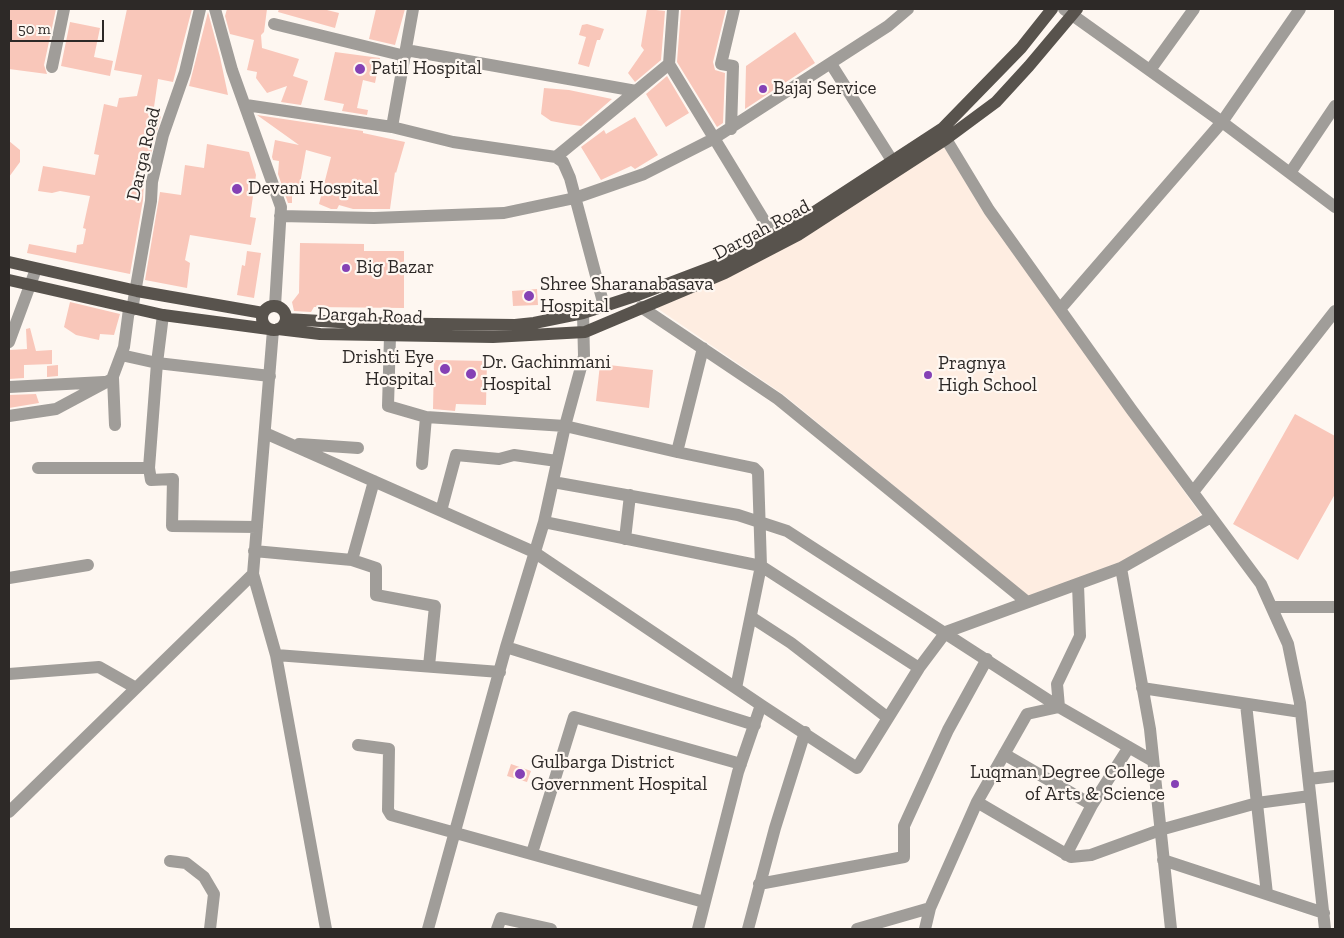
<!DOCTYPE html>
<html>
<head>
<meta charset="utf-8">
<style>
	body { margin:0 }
	#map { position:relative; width:1344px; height:938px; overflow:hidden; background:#fef7f1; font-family:"Zilla Slab",serif }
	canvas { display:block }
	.frame { position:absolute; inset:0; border:10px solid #2d2927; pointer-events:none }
	.scale { position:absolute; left:10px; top:20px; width:94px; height:22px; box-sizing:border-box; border:2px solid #2d2927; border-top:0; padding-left:6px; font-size:15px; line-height:18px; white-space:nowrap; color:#2d2927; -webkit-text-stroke:4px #fef7f1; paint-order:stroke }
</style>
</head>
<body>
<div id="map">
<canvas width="1344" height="938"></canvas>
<div class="frame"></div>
<div class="scale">50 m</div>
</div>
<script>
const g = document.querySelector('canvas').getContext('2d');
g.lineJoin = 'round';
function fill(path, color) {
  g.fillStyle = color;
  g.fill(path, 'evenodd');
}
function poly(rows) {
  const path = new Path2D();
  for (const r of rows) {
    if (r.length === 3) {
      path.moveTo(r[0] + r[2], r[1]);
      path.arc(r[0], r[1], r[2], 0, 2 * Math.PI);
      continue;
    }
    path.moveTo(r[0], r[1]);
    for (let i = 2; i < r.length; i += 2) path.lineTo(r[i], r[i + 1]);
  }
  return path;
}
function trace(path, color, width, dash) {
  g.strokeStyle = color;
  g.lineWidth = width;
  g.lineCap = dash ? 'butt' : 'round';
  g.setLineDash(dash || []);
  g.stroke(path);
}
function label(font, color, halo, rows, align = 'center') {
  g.font = font + ' "Zilla Slab",serif';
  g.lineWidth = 4.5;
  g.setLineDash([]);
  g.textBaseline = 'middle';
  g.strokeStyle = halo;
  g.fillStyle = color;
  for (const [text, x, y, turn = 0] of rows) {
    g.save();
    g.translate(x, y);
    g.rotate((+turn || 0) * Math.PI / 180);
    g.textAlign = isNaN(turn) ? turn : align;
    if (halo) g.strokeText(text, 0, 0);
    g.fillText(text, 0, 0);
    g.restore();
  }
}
const built = poly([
	[943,145,983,211,1201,515,1119,564,1028,596,784,395,654,306]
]);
const building = poly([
	[9,9,56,9,44,65,47,74,9,69],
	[127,9,192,9,173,82,158,79,153,114,161,116,144,180,143,200,130,274,27,253,29,244,76,253,77,245,83,244,86,229,83,228,90,196,60,191,52,193,38,191,43,166,95,175,99,155,94,154,104,104,117,107,119,98,137,96,142,75,114,70],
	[227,9,267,9,264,32,261,35,262,48,299,59,293,76,308,81,301,105,281,102,287,86,267,93,256,78,257,72,247,70,254,40,230,34,225,16],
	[279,9,323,9,339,13,335,28,278,12],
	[376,9,405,9,395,45,369,39],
	[647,9,665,11,661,60,635,82,628,73,644,50,641,46],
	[681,9,726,9,713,62,715,70,725,73,723,123,717,127,677,62],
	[208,12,220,57,228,95,189,86],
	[70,22,100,28,94,57,113,61,110,76,61,66],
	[587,24,604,29,600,40,597,40,589,67,578,64,586,37,579,35,582,25],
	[795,32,815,63,745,109,746,66],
	[335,52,380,58,375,83,363,80,357,108,368,110,367,115,342,111,344,104,324,100],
	[667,76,689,113,666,127,646,94],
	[544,88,569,90,612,99,581,126,567,124,551,121,541,114],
	[257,115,363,131,363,133,405,142,396,173,395,172,390,209,353,209,339,205,337,209,331,209,319,204,331,157,306,150,298,195,292,191,292,203,288,203,278,174,279,161,273,160,272,157,275,140,299,145],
	[635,117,658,155,635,169,631,166,601,180,581,147,604,130,606,134],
	[9,141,20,150,20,162,9,177],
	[207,144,249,152,256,175,250,217,256,218,251,245,190,235,185,260,190,263,187,288,145,280,160,192,181,195,185,165,204,168],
	[300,243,364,244,364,251,404,251,404,308,314,307,311,312,294,311,292,302,299,293],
	[247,251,261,253,254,298,237,295,242,265,245,266],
	[537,289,538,305,513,306,512,291],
	[70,302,120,314,114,335,100,334,99,340,76,335,64,327],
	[30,328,36,351,52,350,52,364,24,365,24,378,9,379,9,350,27,349,26,329],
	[434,360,487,361,486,405,456,404,455,411,433,409],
	[600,364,653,370,649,408,596,401],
	[58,365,58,376,47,377,47,366],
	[36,394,39,403,9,408,9,395],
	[1295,414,1335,436,1335,494,1298,560,1233,524],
	[511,764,531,771,527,782,507,776]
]);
const minor = poly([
	[215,9,232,70,281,207,275,306],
	[1064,9,1222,122,1335,207],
	[274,24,405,56],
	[406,50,636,91],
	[669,64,773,235],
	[831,64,893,162],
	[52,67,64,9],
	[1150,70,1194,9],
	[246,105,392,127,453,142,556,157,563,162,570,178,604,306],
	[392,127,413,9],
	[731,129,733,66,721,64,734,9],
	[946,139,989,210,1131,409,1261,584,1288,644,1300,703,1325,929],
	[556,157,669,64,673,9],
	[1290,173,1335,106],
	[280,216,374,218,504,213,575,198,644,174,713,139,888,26,908,9],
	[641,307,778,399,1027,602],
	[1060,309,1222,122,1300,9],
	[132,310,151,201,152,182,163,135,185,72,200,9],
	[163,315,157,363,270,376],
	[390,336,388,406,426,417,565,426,677,452,703,348],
	[9,342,36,269],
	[113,378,115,425],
	[9,387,104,382],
	[9,416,56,409,112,379,124,347,129,309],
	[265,433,534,552,761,705,738,772,698,929],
	[299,444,358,448],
	[677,452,754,468,758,472,761,566,736,688],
	[422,464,426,417],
	[38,468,149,468,157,363,121,355],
	[149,468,151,480,173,479,172,526,257,527],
	[553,482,738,515,787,531,1059,707,1153,761],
	[1193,492,1335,311],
	[441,511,456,455,499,459,514,455,557,461],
	[544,522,761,566,919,668],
	[625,539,630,495],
	[254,551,352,560,374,481],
	[352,560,376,568,376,595,435,606,429,666],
	[1121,568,1150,729,1171,929],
	[253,574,276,655,326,929],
	[9,578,88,565],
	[1272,607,1335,607],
	[751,617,791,643,888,718],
	[506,647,755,725],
	[276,655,500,672],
	[9,674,99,667,136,688],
	[1142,688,1301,712],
	[1246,704,1267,894],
	[761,705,857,768,919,668,946,632,1121,568,1211,517],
	[358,745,389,749,388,810,391,815,704,902],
	[1004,754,1092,805],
	[1309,779,1335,776],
	[977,802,1071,857,1091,855,1160,830,1257,803,1310,796],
	[9,812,253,574,273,330],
	[532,853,574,717,741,764],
	[1066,855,1092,805,1129,747],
	[1163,860,1324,913],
	[170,861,186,863,204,877,214,894,210,929],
	[759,884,904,857,904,826,948,730,987,659],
	[428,929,506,647,544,522,565,426,584,356,583,313],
	[497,929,501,918,551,929],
	[748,929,775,828,805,732],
	[857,929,930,908],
	[925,929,930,908,977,802,1027,714,1059,707,1057,684,1080,636,1078,585]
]);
const major = poly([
	[9,262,137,291,263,313],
	[9,280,163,315,269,329],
	[274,318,12],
	[286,319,356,323,515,325,534,323,583,313,638,295,717,265,802,220,943,128,1021,48,1052,9],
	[278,329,320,334,493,337,585,332,725,273,773,248,798,235,946,139,996,102,1029,66,1077,9]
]);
const markers = [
	[360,69,6,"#8541b5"],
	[763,89,5,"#8541b5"],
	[237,189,6,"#8541b5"],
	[346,268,5,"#8541b5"],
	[529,296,6,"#8541b5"],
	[445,369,6,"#8541b5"],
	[471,374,6,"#8541b5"],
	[928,375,5,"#8541b5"],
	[520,774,6,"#8541b5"],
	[1175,784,5,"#8541b5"]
];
const poiNames = [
	["Patil Hospital",371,69],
	["Bajaj Service",773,89],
	["Devani Hospital",248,189],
	["Big Bazar",356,268],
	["Shree Sharanabasava",540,285],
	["Hospital",540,307],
	["Drishti Eye",434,358,"right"],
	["Hospital",434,380,"right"],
	["Dr. Gachinmani",482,363],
	["Hospital",482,385],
	["Pragnya",938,364],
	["High School",938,386],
	["Gulbarga District",531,763],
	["Government Hospital",531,785],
	["Luqman Degree College",1165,773,"right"],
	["of Arts & Science",1165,795,"right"]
];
const streetNames = [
	["Darga Road",144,154,-77],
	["Dargah Road",762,230,-28],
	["Dargah Road",370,316,2]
];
fill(built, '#feede1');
fill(building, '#f9c7ba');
trace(minor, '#a09d99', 12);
trace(major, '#58534d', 12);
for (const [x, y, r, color] of markers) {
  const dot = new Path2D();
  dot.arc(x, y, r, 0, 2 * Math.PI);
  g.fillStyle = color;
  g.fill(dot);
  trace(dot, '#fef7f1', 2);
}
label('19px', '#2d2927', '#fef7f1', poiNames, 'left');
label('19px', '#2d2927', '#fef7f1', streetNames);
</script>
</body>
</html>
